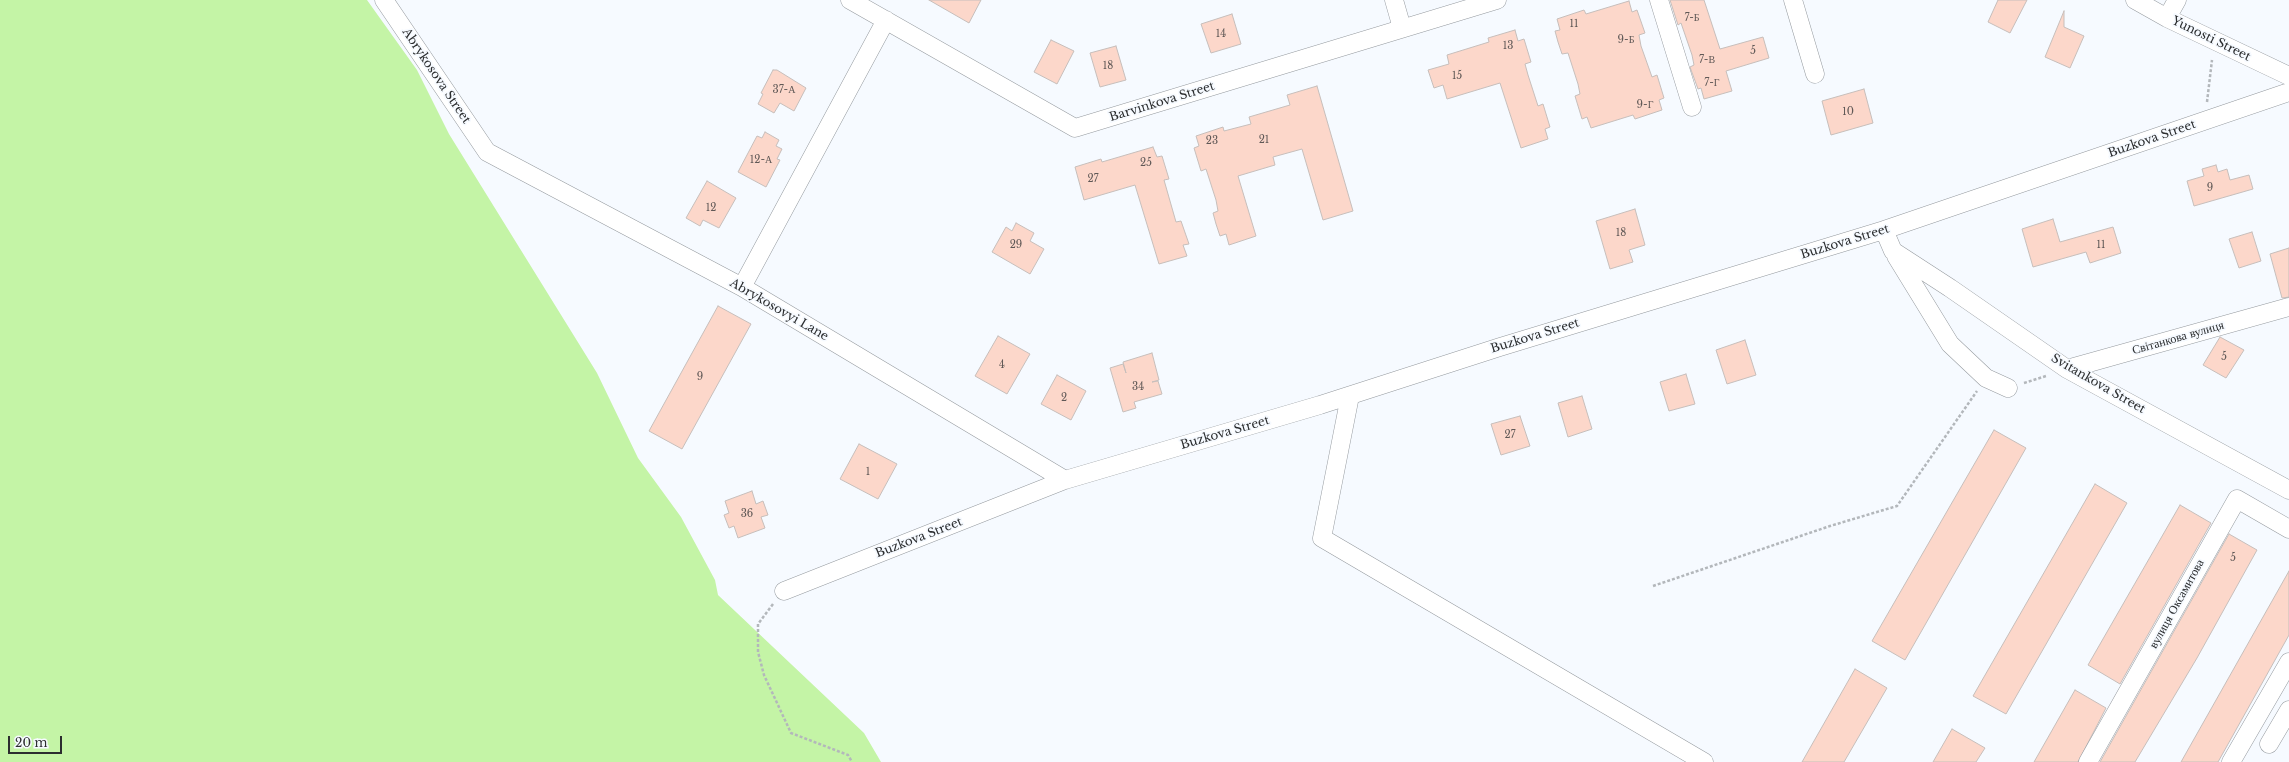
<!DOCTYPE html>
<html>
<head>
<meta charset="utf-8">
<style>
	body { margin:0 }
	#map { position:relative; width:2289px; height:762px; overflow:hidden; background:#f6faff; font-family:"Libre Baskerville",serif }
	canvas { display:block }
	.scale { position:absolute; left:8px; top:736px; width:54px; height:18px; box-sizing:border-box; border:2px solid #2b2d2f; border-top:0; padding-left:5px; font-size:12px; line-height:14px; white-space:nowrap; color:#2b2d2f; -webkit-text-stroke:3px #f6faff; paint-order:stroke }
</style>
</head>
<body>
<div id="map">
<canvas width="2289" height="762"></canvas>
<div class="scale">20 m</div>
</div>
<script>
const g = document.querySelector('canvas').getContext('2d');
g.lineJoin = 'round';
function fill(path, color) {
  g.fillStyle = color;
  g.fill(path, 'evenodd');
}
function poly(rows) {
  const path = new Path2D();
  for (const r of rows) {
    path.moveTo(r[0], r[1]);
    for (let i = 2; i < r.length; i += 2) path.lineTo(r[i], r[i + 1]);
  }
  return path;
}
function trace(path, color, width, dash) {
  g.strokeStyle = color;
  g.lineWidth = width;
  g.lineCap = dash ? 'butt' : 'round';
  g.setLineDash(dash || []);
  g.stroke(path);
}
function label(font, color, halo, rows, align = 'center') {
  g.font = font + ' "Libre Baskerville",serif';
  g.lineWidth = 3.5;
  g.setLineDash([]);
  g.textBaseline = 'middle';
  g.strokeStyle = halo;
  g.fillStyle = color;
  for (const [text, x, y, turn = 0] of rows) {
    g.save();
    g.translate(x, y);
    g.rotate((+turn || 0) * Math.PI / 180);
    g.textAlign = isNaN(turn) ? turn : align;
    if (halo) g.strokeText(text, 0, 0);
    g.fillText(text, 0, 0);
    g.restore();
  }
}
const green = poly([
	[0,0,367,0,417,70,449,134,597,373,638,458,681,517,715,580,718,595,864,733,881,762,0,762]
]);
const building = poly([
	[929,0,981,0,969,23,929,0],
	[1670,0,1704,0,1720,49,1763,37,1769,58,1726,71,1732,91,1704,99,1701,88,1698,89,1690,67,1694,65,1692,55,1681,23,1678,25,1670,0],
	[1998,0,2027,0,2010,33,1988,22,1998,0],
	[1629,1,1632,12,1637,10,1645,33,1639,35,1641,46,1652,77,1657,75,1664,98,1659,100,1662,110,1635,119,1633,115,1591,128,1587,117,1582,119,1575,96,1580,94,1578,84,1568,53,1562,54,1558,42,1555,31,1560,30,1557,19,1584,10,1586,14,1629,1],
	[2064,11,2064,27,2084,36,2070,68,2045,57,2064,11],
	[1232,14,1241,44,1211,53,1201,24,1232,14],
	[1515,30,1518,41,1524,39,1531,62,1525,64,1528,75,1538,106,1543,104,1550,127,1545,129,1548,139,1521,148,1500,83,1447,99,1443,85,1434,88,1428,70,1449,64,1447,55,1489,42,1488,38,1515,30],
	[1051,40,1074,51,1057,84,1034,72,1051,40],
	[1116,46,1126,80,1100,87,1090,53,1116,46],
	[773,70,777,70,806,88,794,111,780,103,774,113,758,104,763,94,761,93,773,70],
	[1317,86,1353,211,1323,220,1302,149,1273,157,1275,165,1238,176,1256,236,1229,245,1226,234,1220,236,1216,224,1213,213,1218,211,1216,200,1206,169,1201,171,1194,148,1199,146,1196,136,1223,127,1224,131,1251,124,1249,117,1290,105,1287,95,1317,86],
	[1864,89,1873,123,1831,135,1822,101,1864,89],
	[765,132,779,140,776,146,782,149,777,159,780,160,766,187,738,172,757,136,762,138,765,132],
	[1153,147,1157,157,1162,156,1169,179,1164,180,1176,222,1181,221,1189,244,1183,245,1187,256,1159,264,1135,185,1084,200,1075,167,1101,159,1102,162,1153,147],
	[2216,165,2218,172,2227,169,2230,180,2249,175,2253,189,2194,206,2187,181,2204,176,2202,169,2216,165],
	[707,181,736,198,719,228,703,220,700,226,686,218,707,181],
	[1635,209,1645,245,1629,250,1633,262,1610,269,1596,221,1635,209],
	[2053,219,2060,242,2113,227,2121,253,2090,263,2086,252,2033,267,2022,229,2053,219],
	[1016,223,1034,233,1030,241,1044,249,1030,274,992,252,1006,227,1012,231,1016,223],
	[2252,232,2261,261,2239,268,2229,239,2252,232],
	[2289,248,2289,297,2282,298,2270,254,2289,248],
	[718,306,751,324,682,449,649,431,718,306],
	[998,336,1030,354,1007,394,975,376,998,336],
	[2220,337,2244,350,2226,378,2203,365,2220,337],
	[1745,340,1756,375,1727,384,1716,350,1745,340],
	[1152,353,1159,380,1152,382,1158,381,1162,394,1134,402,1136,408,1123,412,1110,368,1123,364,1126,373,1123,362,1152,353],
	[1686,374,1695,404,1669,411,1660,382,1686,374],
	[1057,375,1086,391,1071,420,1041,404,1057,375],
	[1582,396,1592,429,1568,437,1558,403,1582,396],
	[1520,416,1530,446,1501,455,1491,424,1520,416],
	[1994,430,2026,448,1905,660,1872,641,1994,430],
	[859,444,897,464,878,499,840,479,859,444],
	[2095,484,2127,503,2006,714,1973,696,2095,484],
	[752,491,756,504,763,501,768,515,761,517,765,528,738,538,734,526,729,528,724,515,729,513,725,501,752,491],
	[2180,505,2211,523,2120,684,2088,665,2180,505],
	[2229,534,2257,550,2197,658,2135,762,2100,762,2229,534],
	[2289,571,2289,635,2218,762,2181,762,2289,571],
	[1855,669,1887,688,1844,762,1802,762,1855,669],
	[2075,690,2106,708,2078,762,2034,762,2075,690],
	[1952,729,1985,748,1976,762,1933,762,1952,729]
]);
const path = poly([
	[2207,102,2212,60],
	[2024,383,2046,376],
	[1653,586,1830,526,1897,506,1977,391],
	[773,604,758,624,758,652,764,675,791,733,848,755,852,762]
]);
const minor = poly([
	[384,0,487,152,742,287,1065,480],
	[850,0,1075,128,1497,0],
	[1394,0,1402,28],
	[1659,0,1692,107],
	[1793,0,1815,74],
	[2135,0,2167,18,2289,76],
	[2167,18,2177,0],
	[1884,230,1893,251,1950,288,2067,369,2289,490],
	[1896,256,1950,344,1986,378,2008,388],
	[742,287,886,20],
	[2067,369,2289,307],
	[1350,396,1322,538,1704,762],
	[784,591,1065,480,1320,405,1500,347,1884,230,2289,92],
	[2269,744,2289,710],
	[2088,762,2237,499,2289,529],
	[2231,762,2289,662]
]);
const numberNames = [
	["7-Б",1692,18],
	["11",1574,24],
	["14",1221,34],
	["9-Б",1626,40],
	["13",1508,46],
	["5",1753,51],
	["7-В",1707,60],
	["18",1108,66],
	["15",1457,76],
	["7-Г",1712,83],
	["37-А",784,90],
	["9-Г",1645,105],
	["10",1848,112],
	["21",1264,140],
	["23",1212,141],
	["12-А",761,160],
	["25",1146,163],
	["27",1093,179],
	["9",2210,188],
	["12",711,208],
	["18",1621,233],
	["29",1016,245],
	["11",2101,245],
	["5",2224,357],
	["4",1002,365],
	["9",700,377],
	["34",1138,387],
	["2",1064,398],
	["27",1510,435],
	["1",868,472],
	["36",747,514],
	["5",2233,558]
];
const streetNames = [
	["Yunosti Street",2211,39,26],
	["Abrykosova Street",436,76,56],
	["Barvinkova Street",1162,102,-17],
	["Buzkova Street",2152,139,-19],
	["Buzkova Street",1845,242,-17],
	["Abrykosovyi Lane",779,310,30],
	["Buzkova Street",1535,336,-17],
	["Світанкова вулиця",2178,338,-16],
	["Svitankova Street",2098,384,30],
	["Buzkova Street",1225,433,-16],
	["Buzkova Street",919,538,-21],
	["вулиця Оксамитова",2177,604,-61]
];
fill(green, '#c4f4a6');
fill(building, '#fcd7ca');
trace(building, '#c6bebb', 1);
trace(minor, '#959a9f', 19);
trace(path, '#b3b7bb', 2.5, [3, 2]);
trace(minor, '#fff', 18);
label('10px', '#5f5856', null, numberNames);
label('12px', '#2b2d2f', '#f6faff', streetNames);
</script>
</body>
</html>
